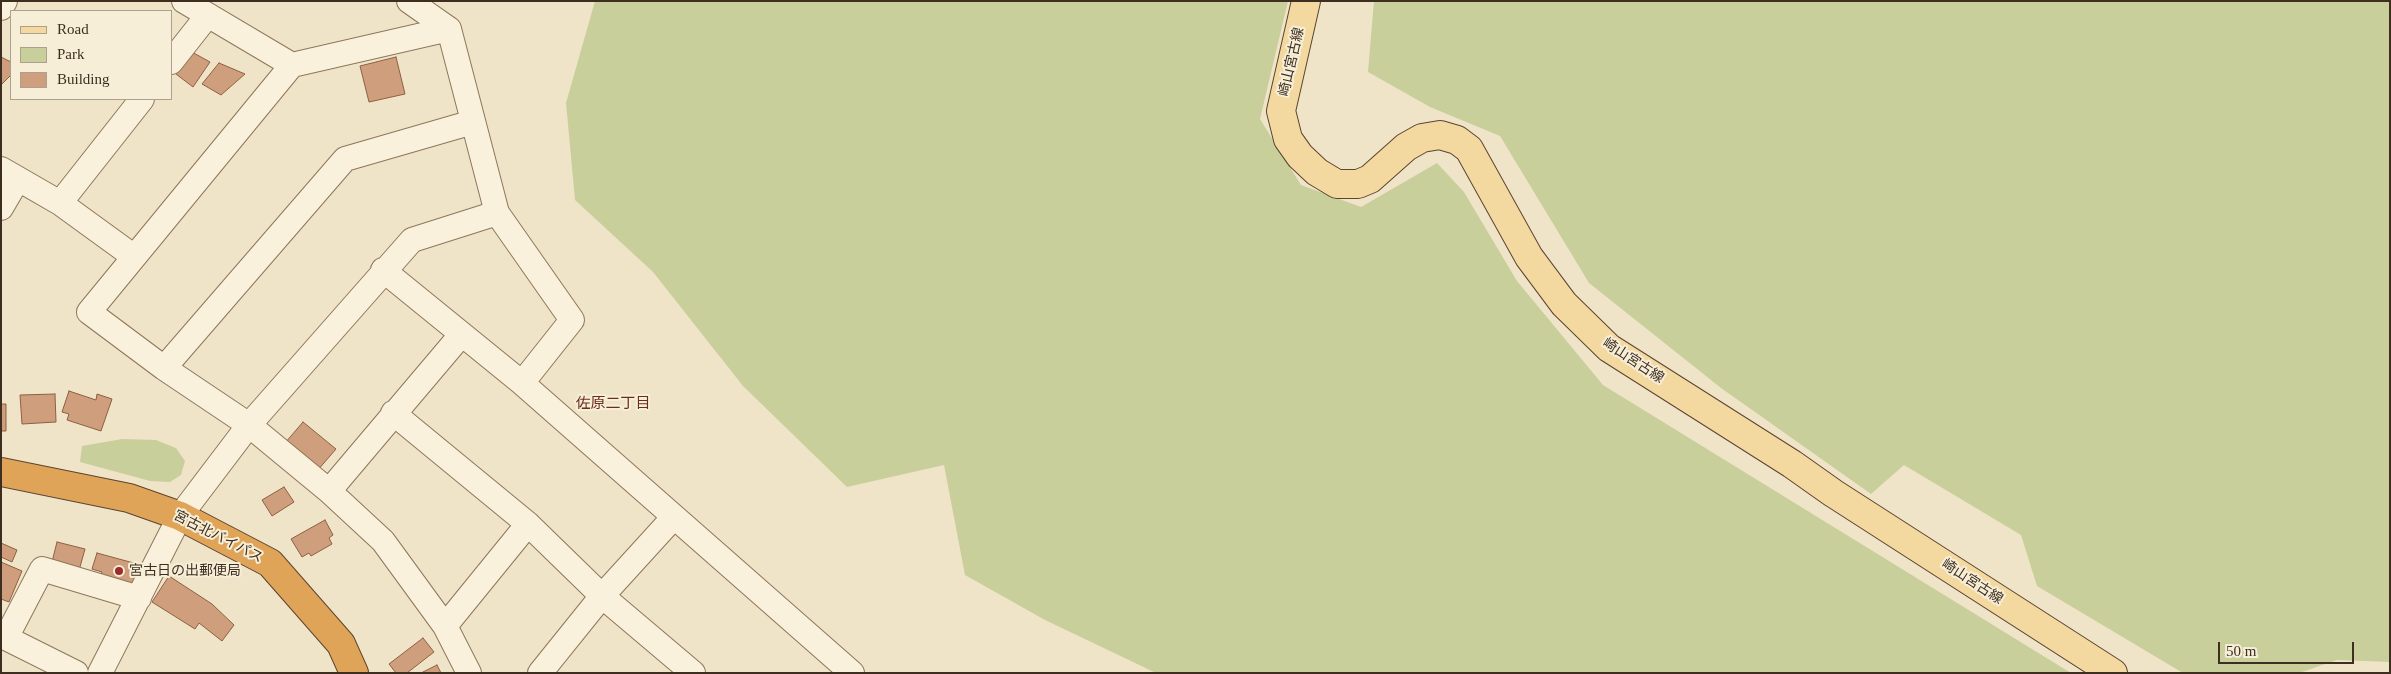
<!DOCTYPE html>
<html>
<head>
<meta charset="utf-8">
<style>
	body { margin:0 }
	#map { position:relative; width:2391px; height:674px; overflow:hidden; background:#f0e4c8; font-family:"Times New Roman",serif }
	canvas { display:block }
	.frame { position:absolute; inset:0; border:2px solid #3d2e20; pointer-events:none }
	.legend { position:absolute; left:10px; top:10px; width:162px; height:90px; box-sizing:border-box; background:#f7eed8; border:1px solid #ada18e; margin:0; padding:6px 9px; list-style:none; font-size:15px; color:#3d2e20 }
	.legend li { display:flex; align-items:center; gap:10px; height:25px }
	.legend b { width:25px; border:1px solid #ada18e }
	.scale { position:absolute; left:2218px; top:642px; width:136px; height:22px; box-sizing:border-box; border:2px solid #3d2e20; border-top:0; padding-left:6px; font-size:15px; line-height:18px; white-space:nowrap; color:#3d2e20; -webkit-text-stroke:4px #f7eed8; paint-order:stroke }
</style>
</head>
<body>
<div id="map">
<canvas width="2391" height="674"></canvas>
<div class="frame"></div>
<ul class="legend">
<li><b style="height:6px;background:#f3d9a0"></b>Road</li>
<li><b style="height:14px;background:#c9cf9b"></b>Park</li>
<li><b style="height:14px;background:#cf9f7d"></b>Building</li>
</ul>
<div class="scale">50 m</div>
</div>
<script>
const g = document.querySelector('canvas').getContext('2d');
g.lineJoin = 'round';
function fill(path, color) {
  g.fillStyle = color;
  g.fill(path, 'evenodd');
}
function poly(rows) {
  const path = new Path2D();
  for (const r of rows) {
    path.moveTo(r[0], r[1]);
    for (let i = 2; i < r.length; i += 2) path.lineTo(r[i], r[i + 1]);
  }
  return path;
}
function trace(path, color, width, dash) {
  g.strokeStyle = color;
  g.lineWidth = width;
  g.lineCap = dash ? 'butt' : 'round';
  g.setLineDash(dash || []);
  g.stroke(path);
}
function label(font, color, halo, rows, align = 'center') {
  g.font = font + ' "Times New Roman","Noto Sans JP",serif';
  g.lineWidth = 4;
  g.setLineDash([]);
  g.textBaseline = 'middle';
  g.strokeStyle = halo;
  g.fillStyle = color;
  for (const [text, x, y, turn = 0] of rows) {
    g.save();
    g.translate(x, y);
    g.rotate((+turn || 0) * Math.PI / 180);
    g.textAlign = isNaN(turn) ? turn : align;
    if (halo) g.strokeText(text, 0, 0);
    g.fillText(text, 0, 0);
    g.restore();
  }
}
const green = poly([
	[595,1,1288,1,1260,119,1301,185,1361,207,1437,163,1464,192,1517,281,1603,385,2071,673,1156,673,1045,620,965,575,944,465,847,487,743,386,653,272,575,200,566,103],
	[1374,1,2390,1,2390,662,2337,660,2299,673,2183,673,2037,586,2021,535,1904,465,1871,494,1721,388,1589,283,1500,136,1430,107,1368,72],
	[122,439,156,440,176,448,185,461,181,475,170,482,150,481,80,462,82,446]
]);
const building = poly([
	[190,51,210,62,193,87,172,71,190,51],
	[1,57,11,62,11,75,1,85,1,57],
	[396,57,405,94,369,102,360,66,396,57],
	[219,63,245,74,221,95,202,84,219,63],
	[69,391,96,400,97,394,112,399,101,431,67,420,69,414,62,412,69,391],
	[55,394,56,422,22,424,20,395,55,394],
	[1,404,6,404,6,431,1,431,1,404],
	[303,422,336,449,317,471,285,443,303,422],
	[284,487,294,502,272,516,262,500,284,487],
	[325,520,333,535,329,538,332,544,311,556,309,553,302,557,291,539,325,520],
	[57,542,85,549,78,574,51,566,57,542],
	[1,543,17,550,12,562,1,557,1,543],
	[97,553,141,565,133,593,98,583,102,572,92,569,97,553],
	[1,562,22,571,9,602,1,599,1,562],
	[169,576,212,604,234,625,222,641,199,623,195,629,152,602,169,576],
	[423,638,434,652,407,673,396,673,389,664,423,638],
	[437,665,441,673,421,673,437,665]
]);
const minor = poly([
	[184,1,292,65],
	[409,1,449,29,497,213,572,320,522,383],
	[1,8,5,1],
	[449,29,292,65,89,312,164,368,249,425,329,491,383,541,445,626,469,673],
	[171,62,208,15],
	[1,169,60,203,133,256],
	[60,203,142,99],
	[1,208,18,179],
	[383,270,522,383,852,673],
	[164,368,345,159,473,122],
	[393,413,528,524,602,596,693,673],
	[329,491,461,335],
	[445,626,528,524],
	[76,673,6,638,42,569,139,598],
	[100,673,180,516,249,425,412,240,497,213],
	[540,673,602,596,673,518]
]);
const major = poly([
	[1306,1,1281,111,1288,139,1300,156,1317,172,1337,184,1358,184,1370,179,1406,147,1422,138,1440,135,1457,140,1469,149,1529,257,1564,304,1609,348,1792,464,1833,493,2113,673]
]);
const highway = poly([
	[1,472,129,498,180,516,270,563,341,644,354,673]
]);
const markers = [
	[119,571,5,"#9e2a2b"]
];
const streetNames = [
	["崎山宮古線",1292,62,-77],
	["崎山宮古線",1633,361,33],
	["宮古北バイパス",218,537,27],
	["崎山宮古線",1972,582,33]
];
const poiNames = [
	["宮古日の出郵便局",129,571]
];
const neighbourhoodNames = [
	["佐原二丁目",613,404]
];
fill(green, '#c9cf9b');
fill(building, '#cf9f7d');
trace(building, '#8d5f41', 1);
trace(minor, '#8d765c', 26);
trace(major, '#5b4430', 30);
trace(highway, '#5b4430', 30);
trace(minor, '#faf1dc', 24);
trace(major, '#f3d9a0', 28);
trace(highway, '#e0a458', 28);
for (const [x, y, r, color] of markers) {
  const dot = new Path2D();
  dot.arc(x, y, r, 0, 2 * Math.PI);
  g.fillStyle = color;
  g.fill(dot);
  trace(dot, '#f7eed8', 2);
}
label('14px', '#3d2e20', '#f7eed8', streetNames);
label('14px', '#3d2e20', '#f7eed8', poiNames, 'left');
label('15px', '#6b2e1e', '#f7eed8', neighbourhoodNames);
</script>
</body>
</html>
